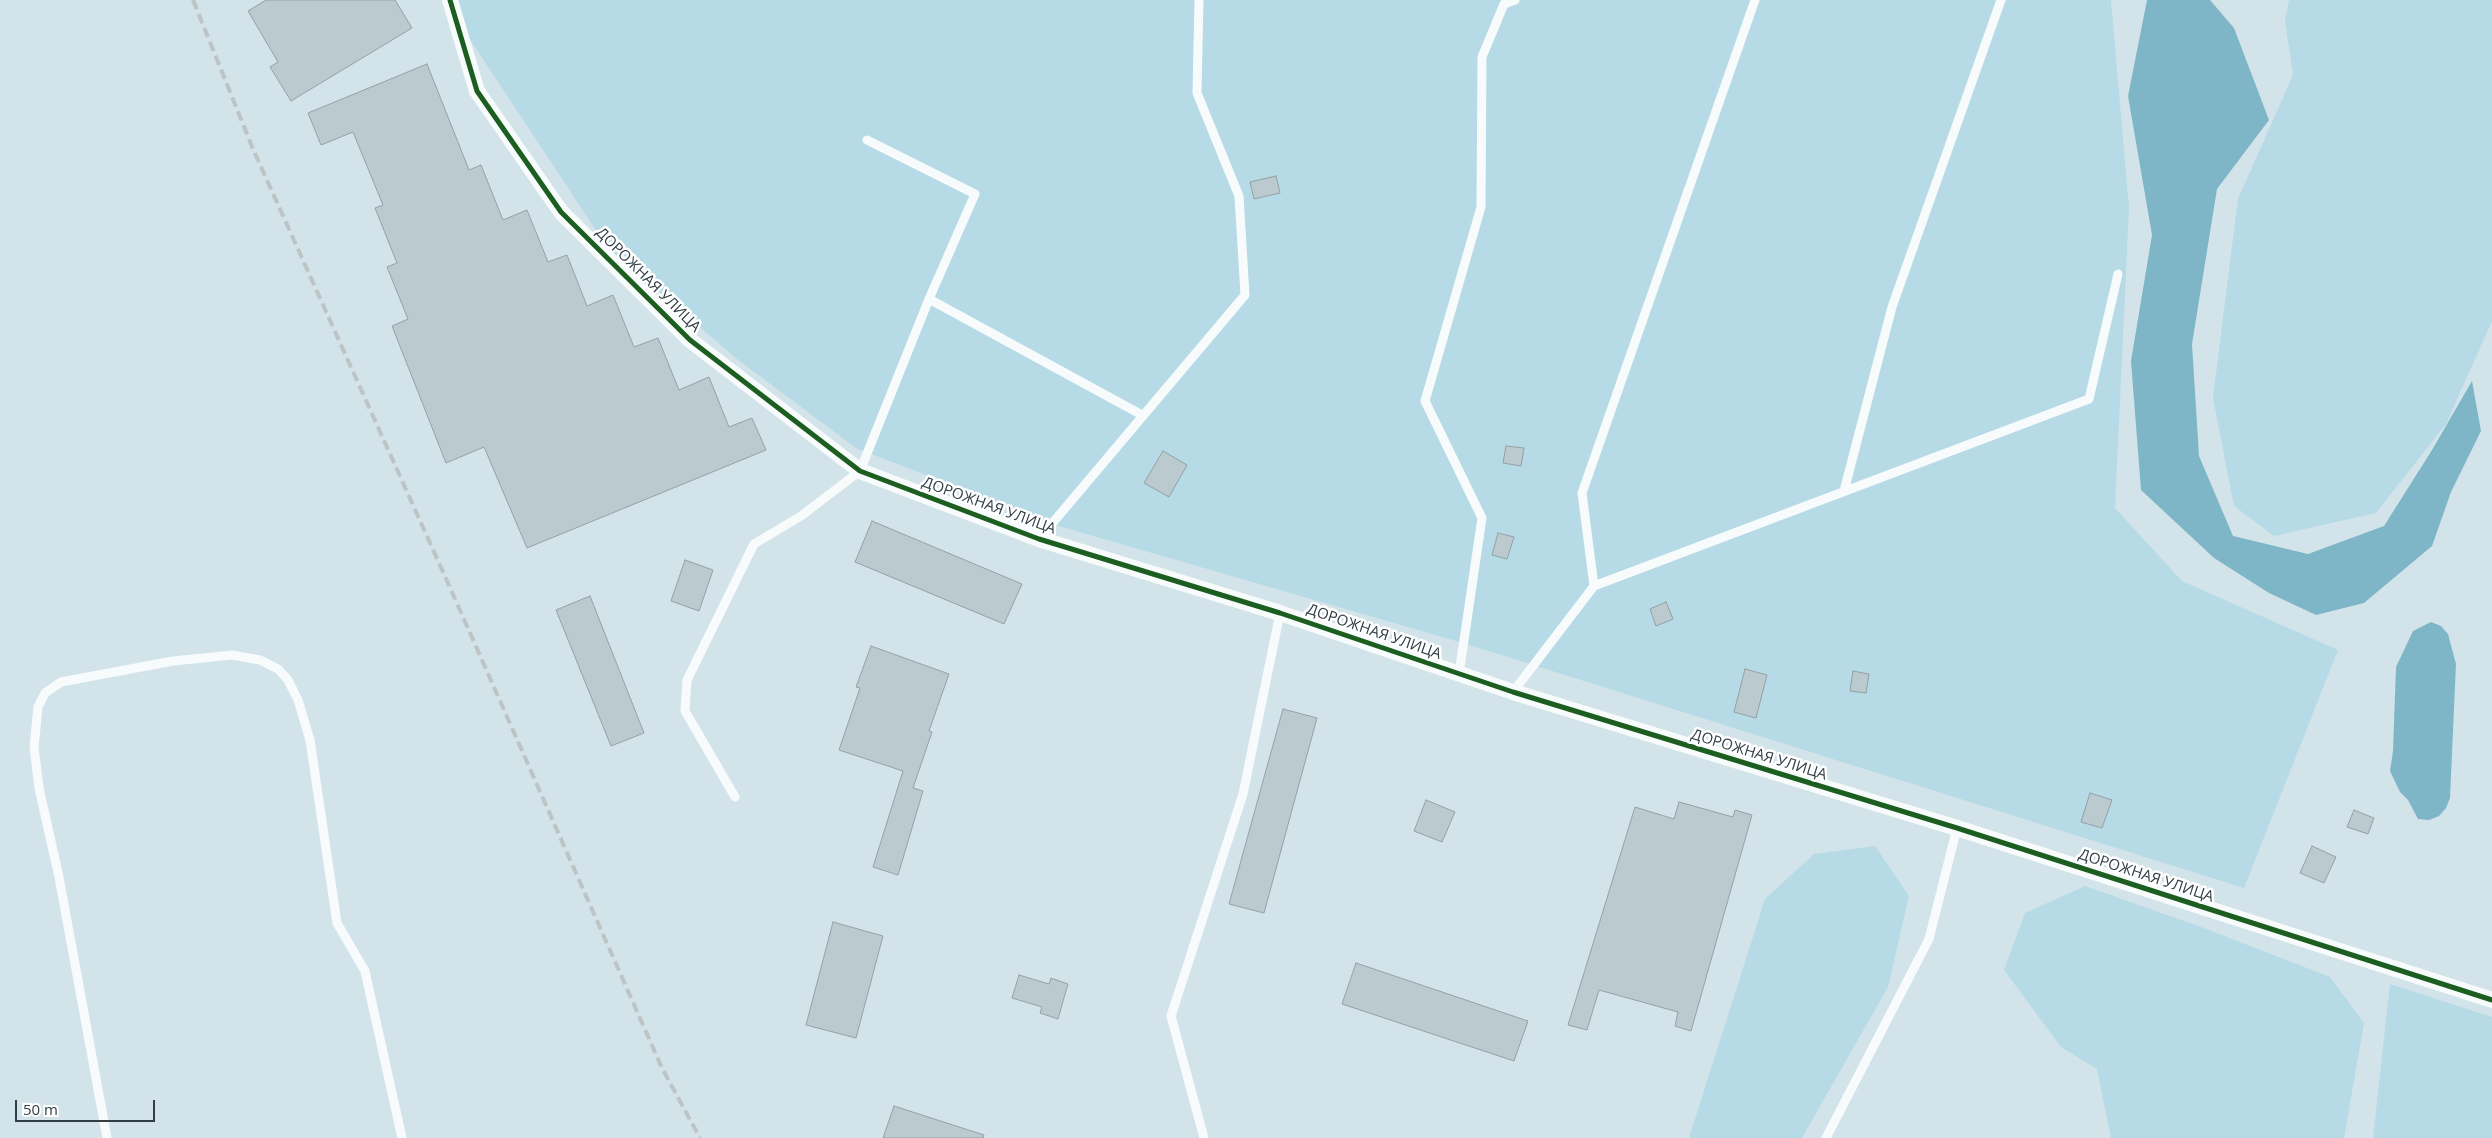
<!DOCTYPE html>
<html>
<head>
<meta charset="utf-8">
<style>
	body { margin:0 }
	#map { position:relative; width:2492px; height:1138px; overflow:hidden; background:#d2e4ea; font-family:"Open Sans",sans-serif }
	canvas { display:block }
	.scale { position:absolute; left:15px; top:1100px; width:140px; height:22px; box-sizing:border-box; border:2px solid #313e43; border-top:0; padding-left:6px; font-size:15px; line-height:18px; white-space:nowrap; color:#313e43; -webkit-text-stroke:4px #fff; paint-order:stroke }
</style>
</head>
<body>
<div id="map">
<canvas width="2492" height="1138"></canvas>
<div class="scale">50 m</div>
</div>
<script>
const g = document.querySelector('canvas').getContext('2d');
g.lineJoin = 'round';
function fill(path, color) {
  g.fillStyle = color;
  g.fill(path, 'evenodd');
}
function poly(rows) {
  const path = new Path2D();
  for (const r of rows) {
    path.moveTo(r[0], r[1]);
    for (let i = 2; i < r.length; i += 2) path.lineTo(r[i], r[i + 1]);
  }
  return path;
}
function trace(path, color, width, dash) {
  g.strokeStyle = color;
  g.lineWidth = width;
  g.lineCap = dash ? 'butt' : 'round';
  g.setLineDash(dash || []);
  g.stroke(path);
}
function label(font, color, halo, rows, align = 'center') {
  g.font = font + ' "Open Sans",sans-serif';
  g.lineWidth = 5;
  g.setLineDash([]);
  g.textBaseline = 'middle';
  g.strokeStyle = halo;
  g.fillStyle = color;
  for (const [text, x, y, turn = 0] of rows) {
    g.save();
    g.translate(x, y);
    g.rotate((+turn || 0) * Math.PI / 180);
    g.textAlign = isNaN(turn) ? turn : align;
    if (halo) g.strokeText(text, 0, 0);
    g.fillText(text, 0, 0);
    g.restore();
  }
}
const green = poly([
	[458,0,2111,0,2129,208,2115,508,2182,581,2338,650,2244,888,1463,643,1052,524,856,448,737,359,607,247,469,38],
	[2289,0,2492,0,2492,321,2446,424,2376,513,2274,536,2234,506,2213,398,2238,199,2293,75,2285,21],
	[1875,846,1909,896,1888,987,1802,1138,1689,1138,1765,899,1814,854],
	[2085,886,2204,928,2330,977,2364,1023,2344,1138,2111,1138,2097,1069,2061,1047,2004,970,2025,913],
	[2390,984,2492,1017,2492,1138,2373,1138]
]);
const water = poly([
	[2147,0,2210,0,2234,28,2269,120,2217,189,2192,344,2199,456,2233,536,2308,554,2384,526,2432,450,2472,381,2481,431,2451,492,2432,546,2364,603,2316,615,2269,593,2214,558,2141,490,2131,361,2152,235,2128,96],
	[2431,622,2441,626,2448,634,2456,664,2450,798,2446,808,2439,816,2429,820,2418,819,2408,800,2400,792,2390,771,2393,751,2396,667,2413,631]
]);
const building = poly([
	[266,0,395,0,412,28,291,101,270,67,278,62,248,11,266,0],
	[427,64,469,170,481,165,503,220,527,210,548,262,567,255,587,306,613,295,634,347,658,338,679,390,709,377,729,427,752,418,766,450,527,548,484,447,446,463,392,326,408,319,387,267,397,263,375,208,383,205,353,132,321,145,308,113,427,64],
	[1276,176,1280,193,1254,199,1250,182,1276,176],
	[1506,446,1524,448,1521,466,1503,463,1506,446],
	[1163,451,1187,465,1169,497,1144,483,1163,451],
	[872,521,1022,584,1004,624,855,562,872,521],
	[1498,533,1514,537,1507,559,1492,555,1498,533],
	[685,560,713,570,699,611,671,601,685,560],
	[590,596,644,733,611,746,556,610,590,596],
	[1666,602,1673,619,1656,626,1650,609,1666,602],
	[871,646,949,674,929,731,932,732,913,788,923,791,898,875,873,867,903,771,839,750,860,688,856,687,871,646],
	[1745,669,1767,675,1756,718,1734,712,1745,669],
	[1853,671,1869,674,1866,693,1850,691,1853,671],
	[1283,709,1317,718,1264,913,1229,904,1283,709],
	[2090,793,2112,800,2102,828,2081,822,2090,793],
	[1426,800,1455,812,1442,842,1414,831,1426,800],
	[1679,802,1733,817,1735,810,1752,815,1691,1031,1675,1026,1678,1012,1599,990,1587,1030,1568,1025,1635,807,1674,819,1679,802],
	[2354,810,2374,818,2368,834,2347,827,2354,810],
	[2312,846,2336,857,2324,883,2300,873,2312,846],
	[833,922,883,936,856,1038,806,1025,833,922],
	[1356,963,1528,1021,1514,1061,1342,1004,1356,963],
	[1019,975,1049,984,1051,978,1068,984,1058,1019,1040,1013,1042,1007,1012,998,1019,975],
	[894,1106,984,1135,983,1138,883,1138,894,1106]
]);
const service = poly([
	[929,299,1142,415],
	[1844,491,1892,307,2001,0],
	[1039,539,1245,295,1239,196,1197,93,1199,0],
	[1594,586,2089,399,2118,274],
	[1459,674,1482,518,1425,401,1481,207,1482,57,1504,4,1515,0],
	[1513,692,1594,586,1582,493,1755,0],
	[735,797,685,711,687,680,754,544,801,516,860,471,929,299,975,194,867,140],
	[107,1138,59,877,39,788,34,747,38,707,45,693,61,682,173,661,232,655,260,660,278,669,288,680,298,700,310,740,337,923,365,971,402,1138],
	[1204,1138,1171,1016,1243,794,1280,613],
	[1826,1138,1929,939,1957,828]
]);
const minor = poly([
	[450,0,477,91,561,212,690,340,860,471,1039,539,1280,613,1513,692,1957,828,2492,1000]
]);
const rail = poly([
	[193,0,253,149,448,583,662,1068,700,1138]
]);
const cycleway = poly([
	[450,0,477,91,561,212,690,340,860,471,1039,539,1280,613,1513,692,1957,828,2492,1000]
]);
const streetNames = [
	["ДОРОЖНАЯ УЛИЦА",648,280,45],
	["ДОРОЖНАЯ УЛИЦА",989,506,20],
	["ДОРОЖНАЯ УЛИЦА",1374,632,19],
	["ДОРОЖНАЯ УЛИЦА",1759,755,17],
	["ДОРОЖНАЯ УЛИЦА",2146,876,18]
];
fill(green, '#b6dae6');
fill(water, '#7fb6c7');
fill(building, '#bbcace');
trace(building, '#93a1a5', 1);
trace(service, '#f8fbfc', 9);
trace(minor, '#f8fbfc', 16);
trace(rail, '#bec3c5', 4, [10, 5]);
trace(cycleway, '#1b5e20', 5);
label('15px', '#313e43', '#fff', streetNames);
</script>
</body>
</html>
